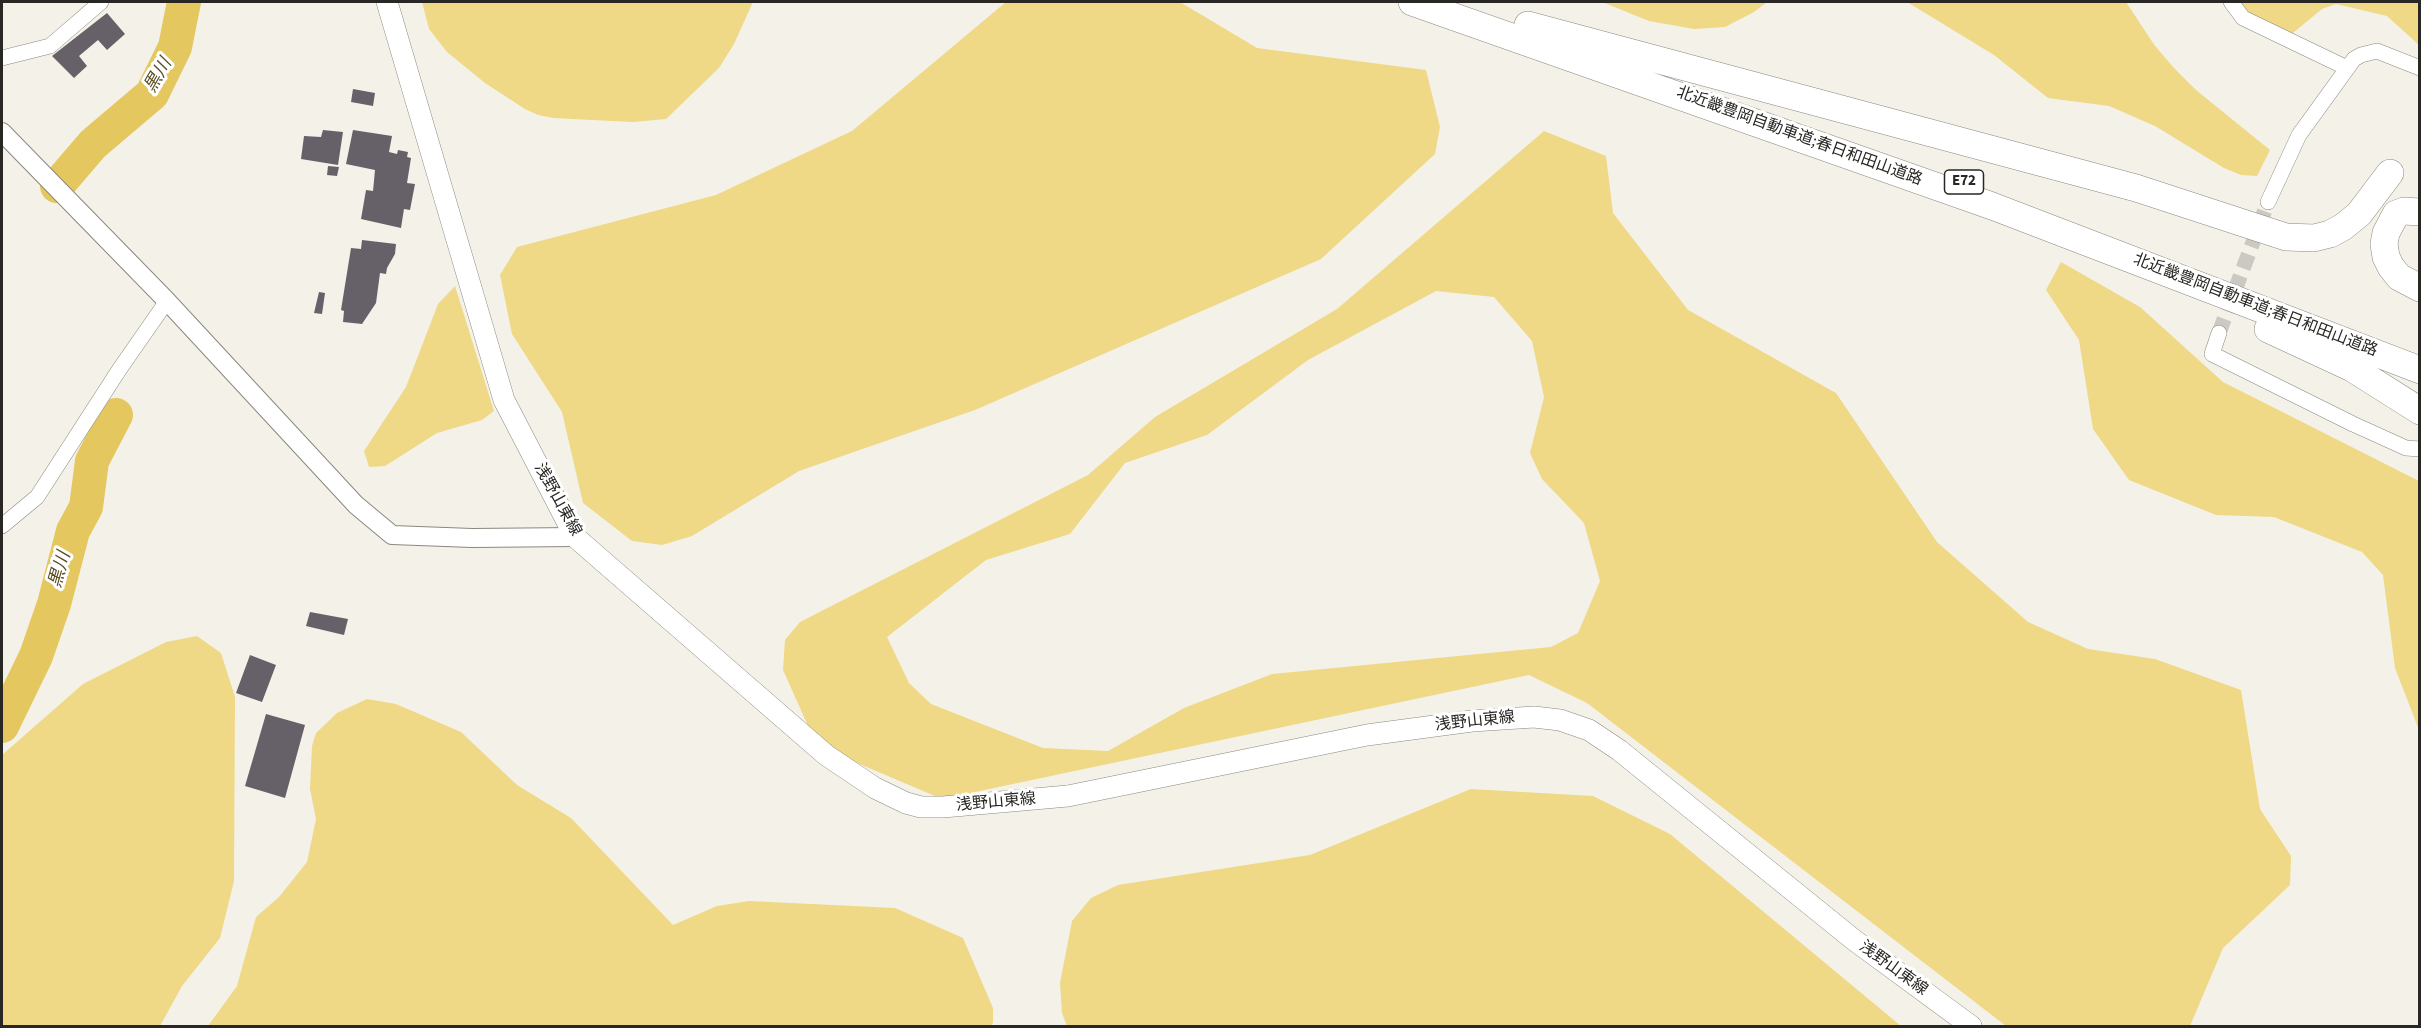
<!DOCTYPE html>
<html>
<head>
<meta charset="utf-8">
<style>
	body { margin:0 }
	#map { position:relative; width:2421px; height:1028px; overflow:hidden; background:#f4f2e8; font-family:"Source Sans 3",sans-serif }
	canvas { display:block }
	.frame { position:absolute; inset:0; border:3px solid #282723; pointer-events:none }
</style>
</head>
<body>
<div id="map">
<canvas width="2421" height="1028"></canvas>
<div class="frame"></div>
</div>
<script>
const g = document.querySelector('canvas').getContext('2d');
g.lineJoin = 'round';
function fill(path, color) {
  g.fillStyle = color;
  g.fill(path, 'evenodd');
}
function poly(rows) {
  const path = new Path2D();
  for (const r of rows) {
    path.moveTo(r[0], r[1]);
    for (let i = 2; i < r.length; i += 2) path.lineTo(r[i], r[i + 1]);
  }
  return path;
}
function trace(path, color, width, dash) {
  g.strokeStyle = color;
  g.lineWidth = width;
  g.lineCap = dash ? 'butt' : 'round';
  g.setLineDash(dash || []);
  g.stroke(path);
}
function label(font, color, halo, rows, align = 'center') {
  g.font = font + ' "Source Sans 3","Noto Sans JP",sans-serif';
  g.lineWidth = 6;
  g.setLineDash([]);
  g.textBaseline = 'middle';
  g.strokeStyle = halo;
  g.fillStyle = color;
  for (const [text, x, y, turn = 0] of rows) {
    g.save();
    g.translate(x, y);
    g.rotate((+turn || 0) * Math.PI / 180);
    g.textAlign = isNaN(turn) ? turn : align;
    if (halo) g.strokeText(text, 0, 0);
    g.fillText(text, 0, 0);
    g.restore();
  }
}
const green = poly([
	[422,2,753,2,734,44,719,68,666,119,633,122,553,118,538,115,525,109,485,83,447,52,429,29],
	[1006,2,1180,2,1257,48,1426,70,1440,127,1435,154,1321,259,975,410,799,471,692,536,662,545,632,541,583,503,562,412,512,334,500,275,517,247,716,195,852,131],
	[1602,2,1767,2,1754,12,1725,27,1694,29,1649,21],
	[1907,2,2126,2,2155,46,2174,68,2196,90,2270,150,2257,176,2241,175,2224,168,2155,126,2109,106,2048,98,1994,55],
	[2235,2,2419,2,2419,45,2387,16,2336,4,2322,9,2288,37,2260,34],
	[1544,131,1606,156,1613,213,1688,310,1836,393,1937,542,2028,622,2088,649,2155,659,2241,690,2260,809,2291,856,2290,885,2223,948,2190,1026,2006,1026,1587,703,1529,675,942,799,829,751,809,728,783,670,785,640,800,622,1088,475,1155,417,1337,309],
	[1436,291,1494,297,1532,341,1544,397,1530,453,1542,479,1584,523,1600,581,1578,633,1551,647,1272,674,1184,708,1108,751,1043,748,931,704,909,683,887,637,986,560,1070,534,1125,463,1207,435,1308,360],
	[2061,262,2140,307,2223,382,2419,481,2419,730,2395,668,2383,575,2362,552,2274,517,2216,515,2129,480,2093,429,2079,340,2046,290],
	[455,286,494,411,482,420,437,433,385,466,369,467,364,451,406,387,438,304],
	[197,636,221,653,235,697,234,881,220,938,182,986,160,1026,2,1026,2,755,83,684,166,642],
	[367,699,396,704,461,732,517,785,571,818,673,925,717,906,749,901,895,908,963,938,993,1008,993,1023,990,1026,208,1026,237,986,256,917,279,897,307,862,316,819,310,789,312,746,316,733,337,713],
	[1471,789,1593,796,1670,834,1901,1026,1067,1026,1062,1013,1060,983,1072,921,1091,898,1118,885,1310,855]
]);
const river = poly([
	[57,186,93,144,152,94,175,47,184,2],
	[2,726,36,656,54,604,73,531,86,507,92,461,116,415]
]);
const building = poly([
	[107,13,125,34,107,50,98,40,79,56,87,66,74,78,52,56],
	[353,89,375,93,373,106,351,102],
	[323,130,343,132,338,165,301,159,304,136,321,137],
	[353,130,392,136,389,152,397,154,398,150,408,152,407,157,411,158,407,183,415,184,410,210,404,209,401,228,361,219,366,190,373,191,375,170,346,164],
	[328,166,339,167,337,176,327,175],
	[362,240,396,244,395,254,387,268,386,274,380,273,376,303,362,324,343,322,344,311,341,310,351,248,361,249],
	[319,292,325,293,322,314,314,313],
	[310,612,348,619,344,635,306,626],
	[250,655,276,665,262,702,236,693],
	[266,714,305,725,285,798,245,786]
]);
const minorTunnel = poly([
	[2219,333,2268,202]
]);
const minor = poly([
	[2231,2,2243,18,2347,68],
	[2,58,50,46,101,2],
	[2268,202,2299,135,2354,59,2361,55,2377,51,2420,68],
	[2219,333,2212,354,2353,424,2406,448,2420,449],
	[2,526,37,497,119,370,167,301]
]);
const tertiary = poly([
	[2,132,167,301,356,505,392,535,472,538,575,537]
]);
const secondary = poly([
	[387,2,504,400,575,537,826,755,875,788,906,803,921,807,943,807,1068,796,1367,735,1472,721,1534,717,1560,720,1589,730,1619,750,1854,940,1971,1026]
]);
const motorway = poly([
	[1412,2,1992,206,2420,370],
	[1528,25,2136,188,2286,237,2314,238,2330,234,2343,227,2359,214,2390,173],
	[2420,212,2404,211,2396,214,2386,233,2384,244,2386,257,2391,267,2399,277,2420,288],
	[2268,329,2352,368,2420,411]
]);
const shields = [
	[1964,182,39]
];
const shieldNames = [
	["E72",1964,182]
];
const streetNames = [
	["北近畿豊岡自動車道;春日和田山道路",1799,137,20],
	["北近畿豊岡自動車道;春日和田山道路",2255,306,21],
	["浅野山東線",557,500,61],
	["浅野山東線",1475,722,-6],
	["浅野山東線",996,803,-5],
	["浅野山東線",1893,969,36]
];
const waterNames = [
	["黒川",159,76,-60],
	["黒川",61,570,-74]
];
fill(green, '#efd886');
trace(river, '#e4c85f', 34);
fill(building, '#666169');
trace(minorTunnel, '#cbc9c1', 15, [15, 8]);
trace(minor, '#8a887f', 16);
trace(tertiary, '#8a887f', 20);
trace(secondary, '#8a887f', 22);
trace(motorway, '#8a887f', 28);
trace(minor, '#fff', 15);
trace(tertiary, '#fff', 18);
trace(secondary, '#fff', 21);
trace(motorway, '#fff', 27);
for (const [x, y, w] of shields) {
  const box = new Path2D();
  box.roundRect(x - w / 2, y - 12, w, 24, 4.5);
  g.fillStyle = '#fff';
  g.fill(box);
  trace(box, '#282723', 1.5);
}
label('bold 15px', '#282723', null, shieldNames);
label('16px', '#282723', '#fff', streetNames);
label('italic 18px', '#594d22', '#fff', waterNames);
</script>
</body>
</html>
